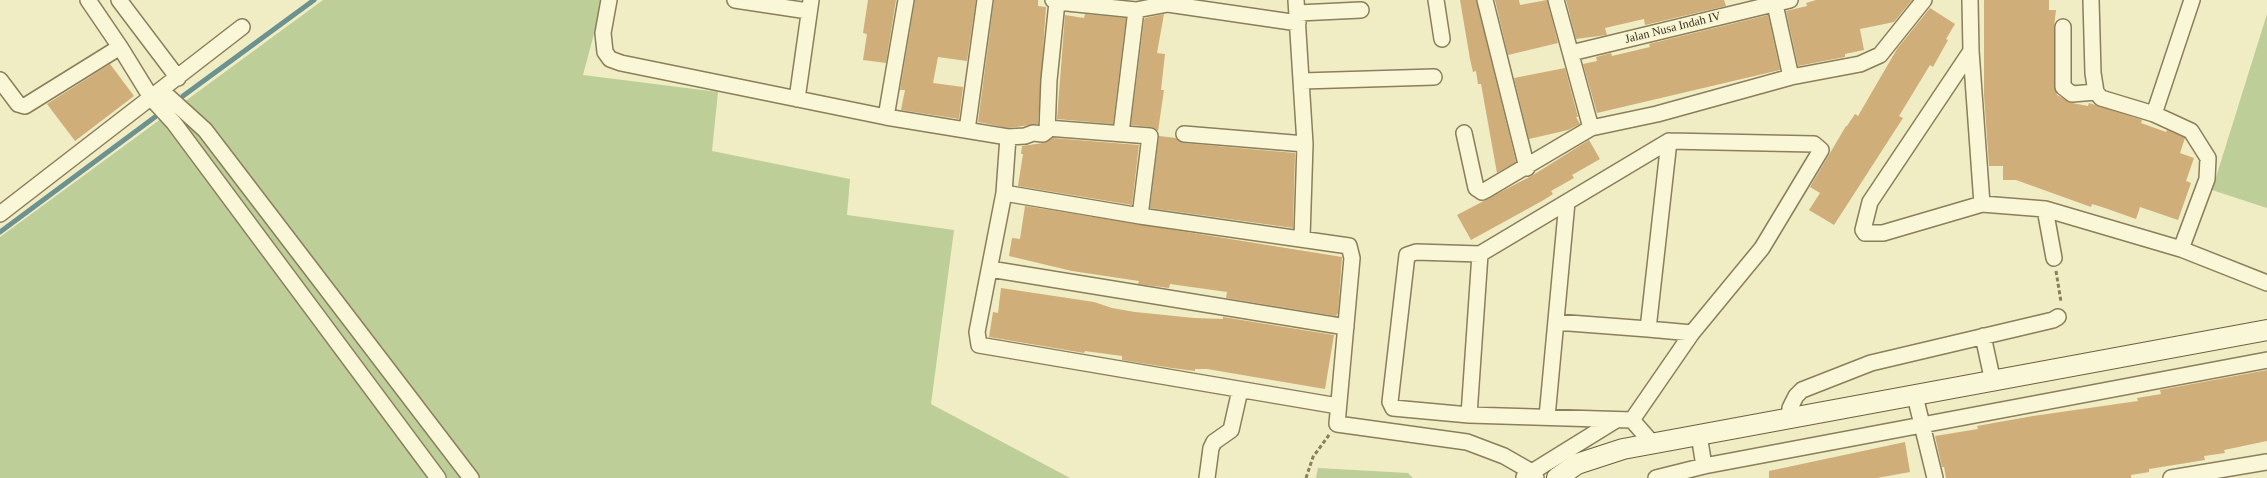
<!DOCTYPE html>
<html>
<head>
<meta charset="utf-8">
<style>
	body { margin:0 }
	canvas { display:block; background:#f0ecc4 }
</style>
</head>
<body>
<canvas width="2267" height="478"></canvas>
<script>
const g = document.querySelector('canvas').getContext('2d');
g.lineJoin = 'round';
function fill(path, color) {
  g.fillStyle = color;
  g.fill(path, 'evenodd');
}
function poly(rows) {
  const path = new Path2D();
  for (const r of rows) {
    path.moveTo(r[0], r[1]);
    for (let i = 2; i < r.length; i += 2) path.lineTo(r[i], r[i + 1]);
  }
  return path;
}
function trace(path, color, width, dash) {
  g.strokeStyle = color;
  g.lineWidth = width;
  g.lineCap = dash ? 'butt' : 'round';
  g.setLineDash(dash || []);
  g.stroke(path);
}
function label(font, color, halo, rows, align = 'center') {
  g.font = font + ' "Times New Roman",serif';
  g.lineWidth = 4;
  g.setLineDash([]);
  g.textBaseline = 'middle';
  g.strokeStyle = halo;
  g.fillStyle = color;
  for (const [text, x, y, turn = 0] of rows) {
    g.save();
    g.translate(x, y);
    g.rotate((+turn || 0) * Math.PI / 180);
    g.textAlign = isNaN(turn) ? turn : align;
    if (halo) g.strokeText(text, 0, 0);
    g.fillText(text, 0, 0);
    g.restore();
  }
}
const green = poly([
	[323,0,603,0,583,75,718,92,712,151,850,179,847,215,954,230,931,404,1070,478,0,478,0,237],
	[2267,14,2267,208,2212,190],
	[1318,468,1408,473,1413,478,1316,478]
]);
const stream = poly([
	[183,96,314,0],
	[0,232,155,117]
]);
const building = poly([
	[868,0,896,0,886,63,863,60,867,34,863,33],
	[915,0,976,0,967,61,938,57,933,83,963,87,959,119,901,110,905,90,900,90],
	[994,0,1038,0,1038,6,1046,7,1038,124,1008,128,978,122],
	[1460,0,1476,0,1516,162,1497,173,1481,84,1478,84,1476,71,1473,72,1470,59],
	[1495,0,1519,0,1520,5,1547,0,1558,43,1508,55],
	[1566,0,1724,0,1726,6,1645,25,1644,19,1605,28,1607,35,1576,39],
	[1816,0,1912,0,1894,22,1860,29,1864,50,1845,54,1845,57,1798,66,1786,11,1807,6,1806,3],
	[1984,0,2049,0,2049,10,2056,10,2054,27,2054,87,2057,95,2072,103,2088,106,2089,103,2142,120,2141,123,2166,132,2167,130,2185,138,2180,153,2194,158,2186,181,2191,183,2178,220,2140,207,2136,219,2105,208,2092,204,2091,207,2016,180,2003,180,2003,166,1989,166,1984,95],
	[1930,8,1955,24,1946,39,1948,40,1933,67,1930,65,1899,116,1903,118,1834,225,1809,210,1820,193,1810,187,1846,126,1847,126,1855,114,1858,116,1897,49],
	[1085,14,1126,18,1113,124,1057,119,1065,15,1084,18],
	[1164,14,1157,53,1165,54,1161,90,1164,90,1158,131,1151,127,1131,125,1144,20,1145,18],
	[1768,15,1780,70,1597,113,1583,64,1597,61,1596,57,1611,53,1612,56,1650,47,1649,44],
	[110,64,134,96,75,141,47,104],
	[1565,68,1578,117,1576,117,1580,124,1568,130,1529,139,1514,78],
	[1159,136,1176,138,1183,143,1295,153,1293,228,1150,208],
	[1053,138,1139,145,1132,205,1018,186,1023,154,1021,154,1022,146,1043,143],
	[1589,140,1600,159,1572,175,1574,178,1551,191,1553,194,1542,201,1471,240,1457,215,1533,175],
	[1025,206,1342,257,1338,313,1336,316,1226,298,1227,292,1170,284,1169,288,1138,284,1139,281,1072,271,1009,256,1012,238,1020,239],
	[1001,288,1094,302,1112,308,1135,312,1194,318,1223,319,1223,317,1334,335,1325,389,1207,369,1195,369,1195,371,1172,368,1122,360,1122,356,1085,351,1084,353,989,337,993,312,998,313],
	[2267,370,2267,441,2224,450,2225,453,2204,456,2205,460,2149,469,2149,472,2131,475,2131,478,1946,478,1944,467,1942,467,1935,436,1978,429,1977,426,2033,416,2138,401,2137,398,2161,394,2160,390],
	[1905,442,1910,472,1877,478,1769,478,1769,471]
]);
const path = poly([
	[2056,271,2061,302],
	[1306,478,1313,457,1329,435]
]);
const street = poly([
	[88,0,120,47,152,99,174,123,438,478],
	[119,0,178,78],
	[609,0,603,33,605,52,610,59,621,63,886,117,1008,137],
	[735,0,808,11],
	[1053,0,1057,2,1049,80,1047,131,1043,134,1033,133,1025,136,1008,137,1004,193,977,332,979,345,1338,406],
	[1296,0,1305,144,1302,238],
	[1436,0,1442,39],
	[1485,0,1527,168],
	[1556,0,1591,128],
	[1774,0,1791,77],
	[1970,0,1971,51,1982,204,2045,209,2181,249,2267,283],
	[2091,0,2093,73,2096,92,2101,98,2154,114,2191,131,2208,158,2207,179,2181,249],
	[1057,2,1136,10,1168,4,1298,23],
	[1298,13,1361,10],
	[2063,27,2063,87,2072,94,2096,92],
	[1971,51,1870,202,1863,230,1865,233,1883,233,1982,204],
	[1571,53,1790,0],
	[0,80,18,104,25,106,120,47],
	[1302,81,1434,77],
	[162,91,205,130,471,478],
	[797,99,811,0],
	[2154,114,2192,0],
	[886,117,906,0],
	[1047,128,1150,136,1140,216],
	[967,130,985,0],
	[1121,133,1136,10],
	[1464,133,1476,188,1482,192,1486,190,1591,128,1657,114,1791,77,1860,64,1880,55,1924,0],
	[1184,134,1305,144],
	[1004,193,1140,216,1349,246,1352,258,1337,424,1467,442,1504,456,1532,472,1536,478],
	[2045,209,2054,258],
	[0,214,242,27],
	[990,269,1346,327],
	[1556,322,1648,329,1669,141],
	[1648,329,1692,333],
	[1983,336,1993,382],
	[1915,396,1935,478],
	[1469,415,1480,254],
	[1547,417,1567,202,1480,254,1416,252,1407,255,1390,402,1393,408,1469,415,1632,420,1692,333,1762,248,1821,150,1814,144,1669,141,1567,202],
	[1791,418,1790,408,1796,396,1802,390,1871,363,2053,320,2058,317],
	[1632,420,1653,444],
	[1699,435,1704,466],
	[1524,477,1616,420],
	[1207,478,1211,448,1214,442,1231,430,1240,390],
	[1656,478,1704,466,2267,360],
	[2171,478,2267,462]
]);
const secondary = poly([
	[1557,478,1577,464,1623,449,2267,330]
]);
const streetNames = [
	["Jalan Nusa Indah IV",1673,28,-14]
];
fill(green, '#bdce98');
trace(stream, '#6c9290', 5);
fill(building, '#cfae79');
trace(street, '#8b7e5a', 18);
trace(secondary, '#6d5f3d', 22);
trace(path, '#8b7e5a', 3, [4, 2.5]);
trace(street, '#faf7d8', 15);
trace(secondary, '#faf7d8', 20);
label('12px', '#3b321e', '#f7f4d4', streetNames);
</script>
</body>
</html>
